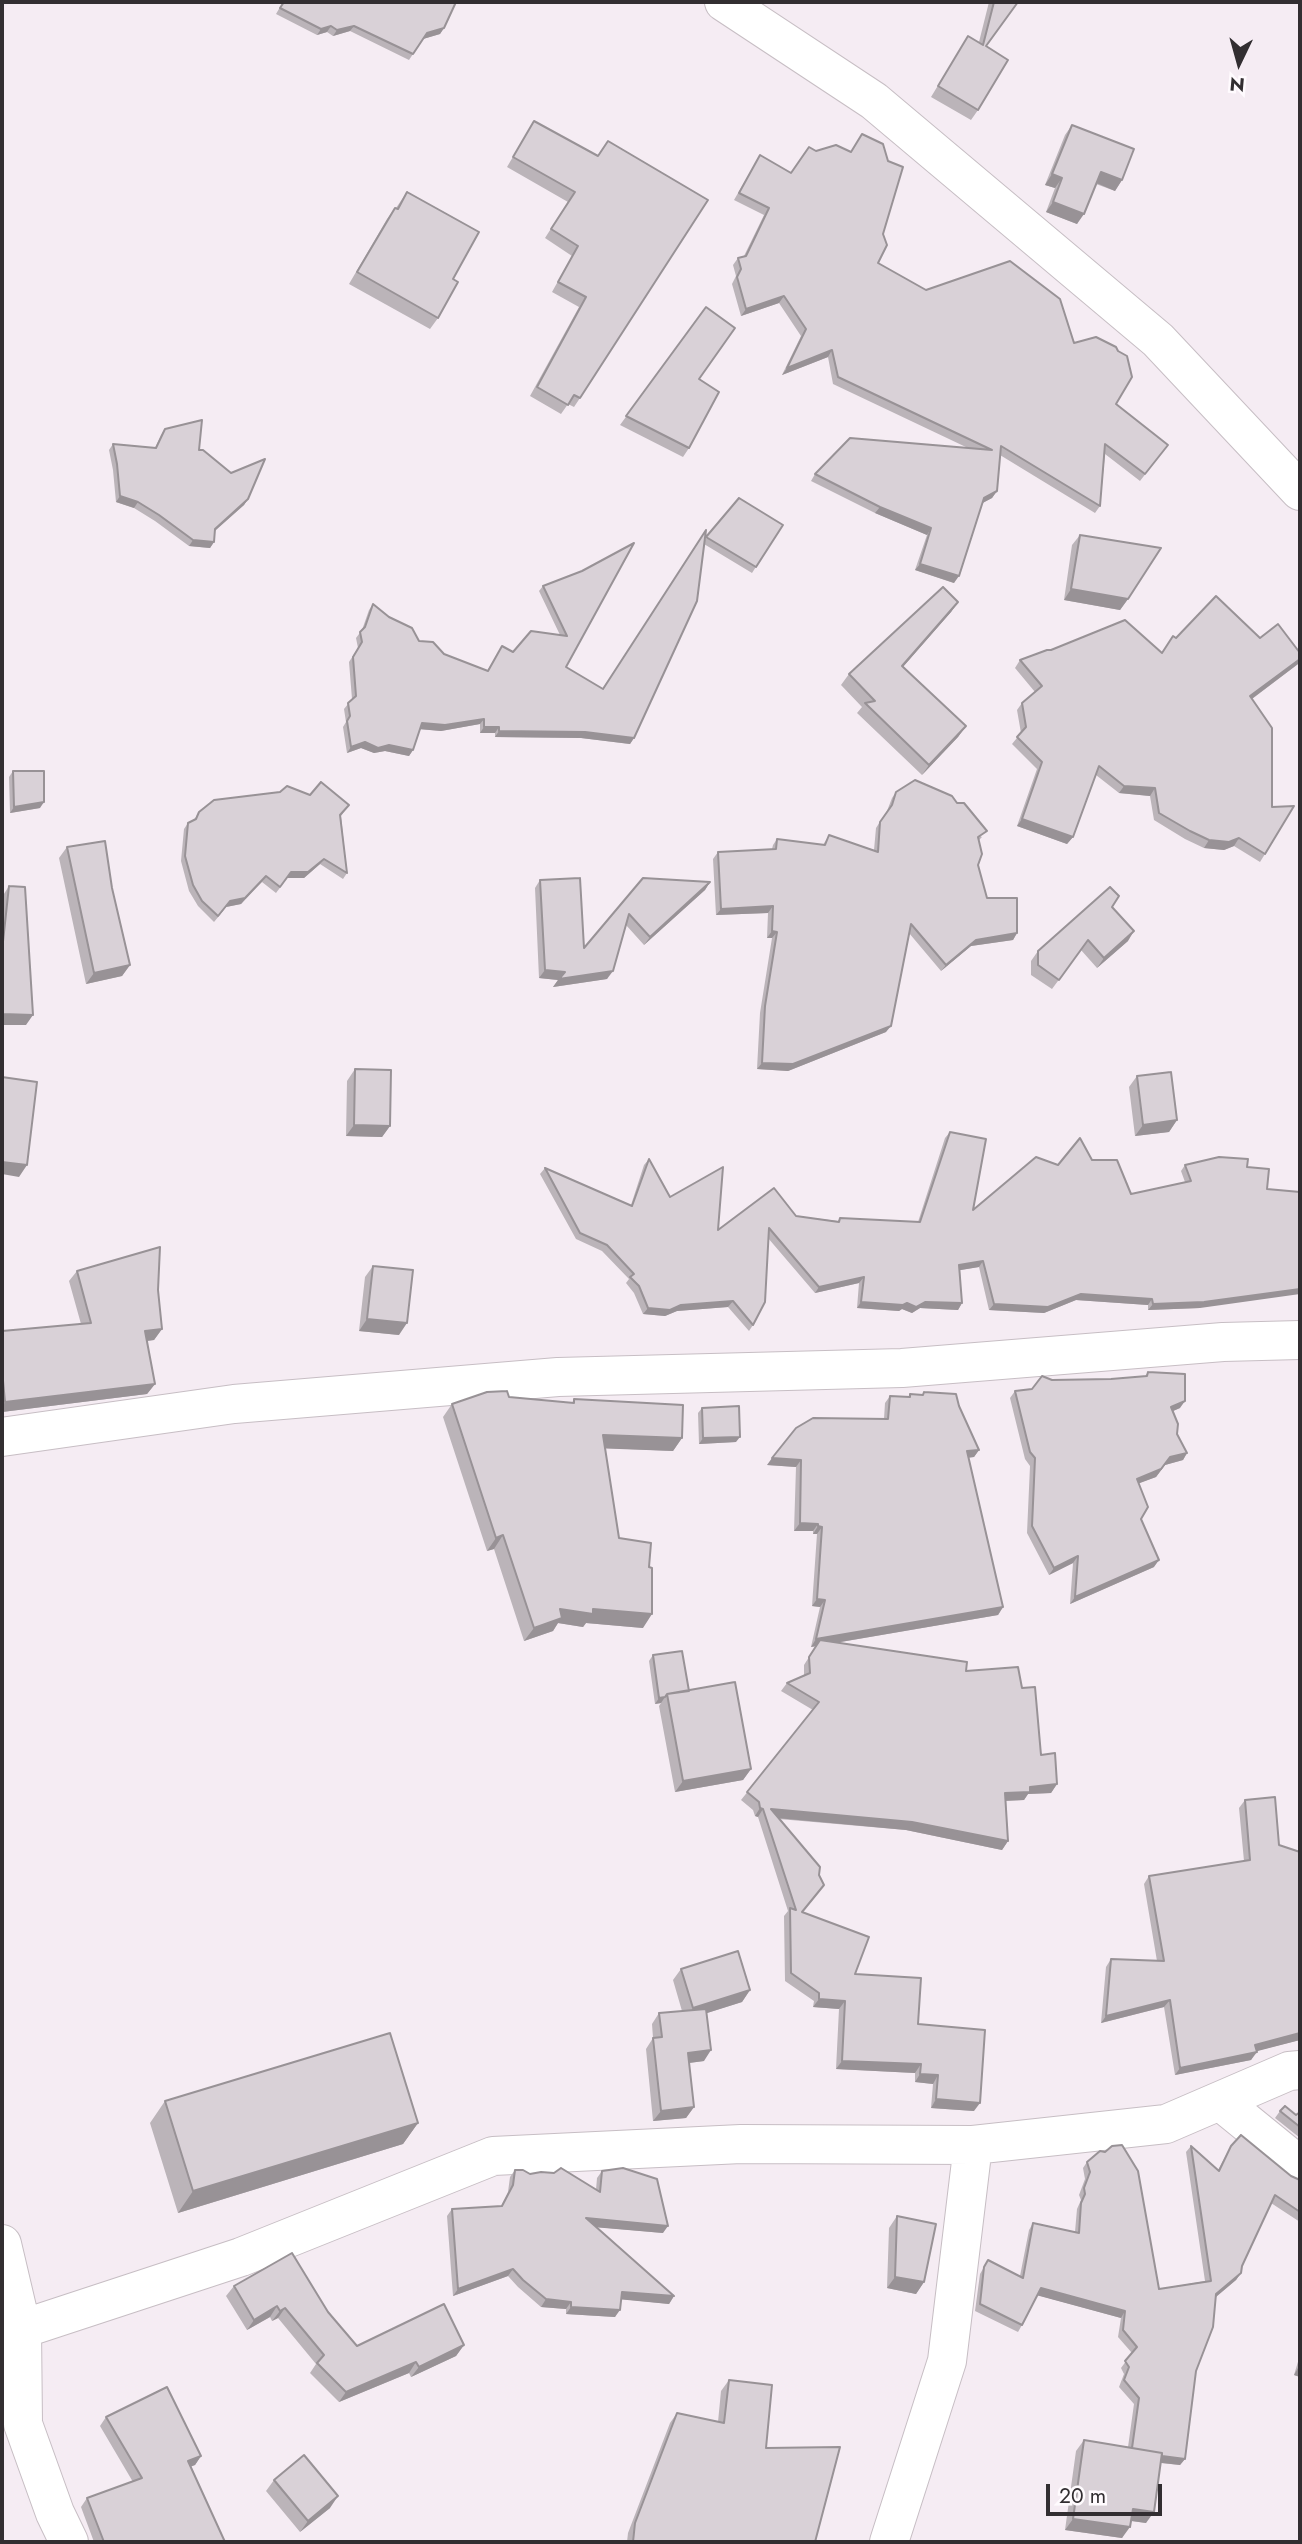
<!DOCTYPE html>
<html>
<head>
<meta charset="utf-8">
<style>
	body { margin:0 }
	#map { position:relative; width:1302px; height:2544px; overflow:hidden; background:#f5ecf3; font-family:Jost,sans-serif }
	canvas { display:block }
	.frame { position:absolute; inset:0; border:4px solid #322e31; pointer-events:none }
	.north { position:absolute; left:1204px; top:28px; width:70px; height:70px; -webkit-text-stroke:5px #fffbfe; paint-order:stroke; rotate:185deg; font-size:19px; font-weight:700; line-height:28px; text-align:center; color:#322e31 }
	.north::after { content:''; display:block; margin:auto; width:24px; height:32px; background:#322e31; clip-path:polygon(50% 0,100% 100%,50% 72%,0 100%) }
	.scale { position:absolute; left:1046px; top:2484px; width:116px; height:32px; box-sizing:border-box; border:4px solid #322e31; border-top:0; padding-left:9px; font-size:21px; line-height:24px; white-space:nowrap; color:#322e31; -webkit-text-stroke:5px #fffbfe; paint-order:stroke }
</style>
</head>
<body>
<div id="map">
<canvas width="1302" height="2544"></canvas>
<div class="frame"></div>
<div class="north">N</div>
<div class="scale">20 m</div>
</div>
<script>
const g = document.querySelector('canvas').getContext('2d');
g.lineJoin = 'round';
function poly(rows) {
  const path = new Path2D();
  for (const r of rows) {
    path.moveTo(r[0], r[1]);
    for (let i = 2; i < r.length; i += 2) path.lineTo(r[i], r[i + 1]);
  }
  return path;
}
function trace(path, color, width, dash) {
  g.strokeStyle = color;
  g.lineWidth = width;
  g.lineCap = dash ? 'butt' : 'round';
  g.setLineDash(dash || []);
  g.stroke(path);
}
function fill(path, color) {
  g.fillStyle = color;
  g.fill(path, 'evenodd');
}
const minor = poly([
	[724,2,874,101,1158,340,1300,491],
	[2,1437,234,1404,558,1377,902,1368,1223,1342,1300,1340],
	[1220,2101,1300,2166],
	[2,2244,22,2329,23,2424,55,2513,69,2542],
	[2,2339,22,2329,241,2257,493,2156,741,2144,973,2145,1166,2124,1289,2071,1300,2070],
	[889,2542,947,2361,973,2145]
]);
const wall = poly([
	[283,2,456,2,444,28,440,34,423,39,409,60,350,31,333,36,327,32,317,35,276,14],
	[989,2,1018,2,986,47,978,110,971,120,931,97,968,36,979,42],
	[534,121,598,156,580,398,574,407,568,404,561,414,530,396,579,307,552,292,572,256,545,238,568,202,507,167],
	[1072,125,1122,180,1115,191,1096,184,1077,224,1046,212,1055,188,1045,185,1065,135],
	[760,155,883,234,878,263,926,290,1074,343,1116,404,1168,445,1140,481,1105,454,1100,506,1095,513,1000,455,997,491,992,498,982,503,954,583,915,570,927,535,875,513,811,481,815,474,968,448,833,384,828,357,782,375,801,336,779,303,741,316,732,284,736,276,733,265,738,258,744,256,764,215,734,200],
	[407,192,453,279,438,318,430,329,349,284,387,219,395,208,396,208],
	[706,307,699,379,689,448,683,457,620,425],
	[165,429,199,450,248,499,244,505,215,531,214,542,210,548,189,546,155,521,134,508,116,502,113,470,109,450,113,444,155,448,161,435],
	[739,498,783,525,752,573,704,544,634,738,630,744,581,738,495,737,495,733,480,733,480,724,441,731,420,729,413,750,409,756,385,751,374,753,361,748,347,753,343,727,346,722,344,709,352,699,349,662,358,648,356,638,362,630,369,610,373,604,419,641,444,654,487,671,502,646,513,652,560,635,539,591,543,586,582,571,566,667,602,689,705,540],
	[1080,535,1128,599,1120,610,1064,600,1072,545],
	[958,602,951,612,903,667,966,726,958,737,922,775,857,713,862,707,841,685,849,674],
	[1176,638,1260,638,1300,653,1300,661,1298,664,1252,699,1265,854,1260,862,1234,846,1224,850,1204,848,1185,839,1154,820,1150,796,1119,793,1096,775,1073,837,1067,844,1017,826,1037,769,1012,744,1021,733,1017,710,1022,703,1035,692,1015,668,1020,660,1162,653],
	[13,771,40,808,10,813,9,777],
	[896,792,982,837,979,840,978,865,987,898,1017,933,1013,940,971,946,941,971,909,933,886,1032,788,1071,757,1069,760,1013,772,938,767,938,768,913,716,915,713,859,718,852,772,849,773,845,777,839,823,845,829,835,874,850,876,828,887,811,892,798],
	[310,795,349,805,341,816,347,873,343,879,320,864,304,878,287,878,276,893,262,882,241,904,226,907,214,922,198,906,189,891,181,861,184,829,188,823,194,820,199,812],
	[67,847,112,888,130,965,122,976,86,984,59,858],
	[643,878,710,882,705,890,644,945,626,925,607,979,553,987,558,980,539,978,535,888,540,880,584,948],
	[9,886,26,1025,2,1025,2,897],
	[1112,907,1128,941,1097,968,1081,950,1052,989,1031,975,1031,961,1038,951],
	[355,1069,390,1126,382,1137,346,1136,347,1081],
	[1137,1076,1177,1120,1169,1132,1135,1136,1129,1087],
	[950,1132,973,1210,1058,1165,1092,1160,1131,1194,1185,1182,1181,1171,1185,1165,1219,1157,1200,1308,1148,1310,1148,1305,1076,1300,1044,1313,989,1310,979,1267,960,1270,962,1303,958,1310,920,1308,912,1313,902,1309,899,1311,857,1308,859,1283,815,1293,768,1238,753,1325,749,1331,728,1307,677,1311,665,1316,643,1314,634,1293,626,1283,629,1279,602,1251,576,1239,540,1174,545,1168,631,1205,644,1165,649,1159,670,1197,718,1230,796,1216,838,1221,840,1218,918,1222,945,1138],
	[373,1266,399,1335,359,1331,365,1277],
	[77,1271,158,1290,162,1329,154,1340,147,1341,155,1384,147,1394,2,1412,2,1331,81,1324,69,1281],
	[1148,1372,1180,1408,1173,1411,1177,1434,1187,1453,1183,1460,1165,1465,1156,1477,1139,1483,1141,1519,1154,1567,1070,1604,1073,1563,1049,1575,1027,1533,1030,1466,1025,1459,1010,1398,1015,1391,1032,1389,1052,1380,1111,1379,1145,1376],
	[924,1392,959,1406,979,1450,974,1457,968,1458,1003,1607,998,1615,835,1643,966,1671,1022,1688,1041,1755,1057,1784,1051,1793,1028,1794,1024,1800,1006,1801,1008,1841,1002,1850,906,1830,779,1819,818,1893,802,1912,855,1974,918,2024,974,2111,931,2108,933,2084,915,2082,915,2073,836,2069,839,2009,813,2007,814,2001,785,1981,784,1916,788,1911,758,1817,755,1816,753,1810,741,1800,813,1710,781,1691,787,1683,804,1676,804,1665,816,1646,811,1647,820,1607,812,1606,817,1534,813,1534,813,1531,794,1531,796,1467,767,1465,884,1419,885,1403,890,1396,908,1397,910,1394,922,1395],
	[509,1397,572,1403,574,1399,682,1438,673,1451,605,1448,619,1538,643,1628,586,1623,583,1627,558,1623,553,1631,524,1641,494,1549,487,1551,443,1417,452,1404],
	[702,1408,736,1442,699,1444,698,1413],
	[653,1655,689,1691,751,1769,743,1780,675,1792,659,1706,661,1703,655,1704,649,1661],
	[1245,1800,1279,1845,1300,1852,1300,2040,1256,2051,1251,2060,1175,2075,1164,2007,1101,2023,1106,1967,1111,1959,1157,1961,1144,1884,1149,1876,1244,1861,1239,1808],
	[681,1969,750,1990,742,2002,707,2013,704,2061,689,2063,694,2107,686,2118,653,2121,646,2049,653,2038,652,2024,659,2013,682,2011,673,1980],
	[165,2101,418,2123,403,2144,178,2213,150,2123],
	[1280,2111,1296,2115,1300,2112,1300,2138,1275,2118],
	[1191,2146,1218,2170,1231,2146,1300,2180,1300,2222,1271,2203,1242,2266,1241,2273,1236,2280,1216,2297,1196,2371,1185,2459,1180,2465,1161,2463,1146,2523,1131,2521,1122,2538,1065,2530,1076,2451,1084,2440,1128,2447,1134,2404,1119,2387,1124,2374,1121,2368,1132,2353,1118,2337,1121,2318,1037,2295,1022,2325,1018,2332,975,2311,980,2274,988,2260,1020,2276,1029,2230,1033,2223,1075,2232,1077,2209,1081,2200,1079,2195,1085,2179,1083,2168,1087,2162,1159,2289,1205,2281,1186,2152],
	[515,2170,596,2190,597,2178,602,2171,663,2233,596,2227,674,2296,669,2304,621,2299,615,2317,566,2314,566,2309,541,2307,518,2287,508,2276,453,2296,447,2216,452,2209,501,2206,508,2192,510,2177],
	[897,2216,924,2282,916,2294,887,2288,889,2228],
	[234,2286,328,2312,357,2346,464,2345,456,2356,411,2377,409,2373,339,2402,310,2373,316,2364,278,2318,272,2321,270,2317,247,2330,226,2296],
	[1300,2355,1300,2377,1294,2375],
	[729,2380,766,2448,815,2542,627,2542,628,2533,670,2423,677,2413,718,2422,721,2391],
	[106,2417,201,2456,195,2465,191,2466,225,2542,94,2542,81,2507,87,2498,133,2482,100,2426],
	[274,2480,330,2508,300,2532,266,2491]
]);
const shadedWall = poly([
	[331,26,327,32,317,35,321,29],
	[354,26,350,31,333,36,337,30],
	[444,28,440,34,423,39,427,33],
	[1101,172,1122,180,1115,191,1094,182],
	[1052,174,1062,178,1055,188,1045,185],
	[1053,202,1084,214,1077,224,1046,212],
	[784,296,779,303,741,316,746,309],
	[832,350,828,357,782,375,787,368],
	[997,491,992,498,979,505,984,498],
	[120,496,138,502,134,508,116,502],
	[248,499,244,505,211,534,215,529],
	[880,507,931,528,927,535,875,513],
	[193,540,214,542,210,548,189,546],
	[920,564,959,576,954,583,915,570],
	[1071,589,1128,599,1120,610,1064,600],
	[958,602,951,612,894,677,902,666],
	[1300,659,1298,664,1245,704,1250,696],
	[484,719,480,724,441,731,418,729,422,723],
	[966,726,958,737,922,775,929,765],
	[484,727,499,727,495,733,480,733],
	[499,731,585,732,634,738,630,744,581,738,495,737],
	[365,742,389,745,413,750,409,756,385,751,374,753,361,748,347,753,351,747],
	[1124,786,1155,788,1150,796,1119,793],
	[44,802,40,808,10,813,14,807],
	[1022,819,1073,837,1067,844,1017,826],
	[1239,838,1234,846,1224,850,1204,848,1209,840],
	[324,859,320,864,304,878,287,878,276,893,291,872],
	[266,876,241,904,226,907,214,922,230,901],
	[710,882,705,890,644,945,650,937],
	[773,906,768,913,716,915,721,909],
	[772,931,777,932,772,938,767,938],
	[1134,931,1128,941,1097,968,1104,958],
	[1017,933,1013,940,971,946,941,971,946,965,976,940],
	[130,965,122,976,86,984,94,973],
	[545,970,613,971,607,979,553,987,558,980,539,978],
	[2,1014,33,1015,26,1025,2,1025],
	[891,1026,886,1032,788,1071,757,1069,762,1063],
	[1177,1120,1169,1132,1135,1136,1143,1125],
	[354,1125,390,1126,382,1137,346,1136],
	[2,1162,27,1165,19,1177,2,1174],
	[983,1261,979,1267,955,1271,959,1265],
	[864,1277,859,1283,815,1293,819,1287],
	[1300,1289,1300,1294,1200,1308,1148,1310,1153,1304],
	[1081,1294,1152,1299,1148,1305,1076,1300,1044,1313,989,1310,994,1304],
	[733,1301,728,1307,677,1311,665,1316,643,1314,648,1308],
	[861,1302,907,1303,925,1302,962,1303,958,1310,920,1308,912,1313,902,1309,899,1311,857,1308],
	[367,1319,407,1323,399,1335,359,1331],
	[162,1329,154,1340,138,1342,145,1331],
	[155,1384,147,1394,2,1412,2,1407,5,1402],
	[1185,1401,1180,1408,1166,1414,1171,1407],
	[603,1435,682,1438,673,1451,593,1448],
	[740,1437,736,1442,699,1444,703,1438],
	[979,1450,974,1457,962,1458,967,1451],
	[1187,1453,1183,1460,1165,1465,1156,1477,1132,1486,1137,1479,1170,1457],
	[772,1458,801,1460,796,1467,767,1465],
	[800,1523,818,1524,813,1531,794,1531],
	[818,1526,822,1527,817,1534,813,1534],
	[503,1535,494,1549,487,1551,496,1538],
	[1078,1556,1073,1563,1049,1575,1054,1568],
	[1159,1560,1154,1567,1070,1604,1075,1597],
	[817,1599,825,1600,820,1607,812,1606],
	[1003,1607,998,1615,811,1647,816,1639],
	[560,1609,593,1609,652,1614,643,1628,586,1623,583,1627,558,1623,553,1631,524,1641,534,1628],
	[665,1697,661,1703,655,1704,659,1698],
	[751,1769,743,1780,675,1792,683,1781],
	[1057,1784,1051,1793,1028,1794,1024,1800,1000,1801,1005,1793,1030,1787],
	[760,1808,763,1809,758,1817,755,1816],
	[771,1809,912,1822,1008,1841,1002,1850,906,1830,766,1817],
	[750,1990,742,2002,685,2020,693,2008],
	[819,1999,845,2001,839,2009,813,2007],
	[1170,2000,1164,2007,1101,2023,1106,2016],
	[1300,2033,1300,2040,1250,2053,1255,2045],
	[711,2050,704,2061,681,2064,688,2053],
	[1257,2052,1251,2060,1175,2075,1180,2068],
	[842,2061,921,2064,915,2073,836,2069],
	[920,2074,938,2075,933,2084,915,2082],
	[936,2099,980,2103,974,2111,931,2108],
	[694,2107,686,2118,653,2121,661,2111],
	[418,2123,403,2144,178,2213,193,2191],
	[586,2218,668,2226,663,2233,581,2226],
	[513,2269,508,2276,453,2296,458,2289],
	[1241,2273,1236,2280,1211,2301,1216,2294],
	[895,2277,924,2282,916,2294,887,2288],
	[1041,2288,1125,2311,1121,2318,1036,2295],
	[622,2292,674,2296,669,2304,617,2299],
	[546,2299,571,2302,566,2309,541,2307],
	[277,2306,270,2317,247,2330,254,2320],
	[571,2307,620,2310,615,2317,566,2314],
	[285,2308,278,2318,272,2321,280,2311],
	[464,2345,456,2356,411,2377,419,2367],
	[416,2362,409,2373,339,2402,346,2392],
	[1298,2368,1300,2369,1300,2377,1294,2375],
	[1132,2452,1185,2459,1180,2465,1127,2459],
	[201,2456,195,2465,182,2470,188,2461],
	[338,2496,330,2508,300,2532,308,2521],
	[1133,2509,1154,2512,1146,2523,1125,2520],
	[1073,2519,1130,2527,1122,2538,1065,2530]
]);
const building = poly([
	[284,2,456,2,444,28,427,33,413,54,354,26,337,30,331,26,321,29,280,8,284,2],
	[994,2,1018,2,986,46,1008,60,978,110,938,86,968,36,983,45,994,2],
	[534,121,598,156,608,141,708,200,580,398,574,395,568,405,537,387,586,297,558,282,578,246,551,229,575,192,513,157,534,121],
	[1072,125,1134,149,1122,180,1101,172,1084,214,1053,202,1062,178,1052,174,1072,125],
	[862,134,883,144,888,161,903,167,883,234,887,245,878,263,926,290,1010,261,1060,299,1074,343,1096,337,1116,347,1118,351,1127,356,1132,377,1116,404,1168,445,1145,474,1105,444,1100,506,1001,446,997,491,984,498,959,576,920,564,931,528,880,507,815,474,850,438,992,450,838,377,832,350,787,368,806,329,784,296,746,309,737,277,741,269,738,258,746,256,769,208,739,193,760,155,791,173,809,147,816,151,836,145,851,152,862,134],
	[407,192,479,232,453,279,458,282,438,318,357,272,395,208,398,209,407,192],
	[706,307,735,328,699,379,719,392,689,448,626,416,706,307],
	[202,420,199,450,203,450,231,473,265,459,248,499,215,529,214,542,193,540,159,515,138,502,120,496,117,464,113,444,156,448,165,429,202,420],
	[739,498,783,525,756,567,706,537,739,498],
	[706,530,697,601,634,738,585,732,499,731,499,727,484,727,484,719,445,725,422,723,413,750,389,745,378,748,365,742,351,747,347,721,350,716,348,703,356,696,353,657,362,642,360,632,365,627,373,604,389,617,412,628,419,641,433,642,444,654,488,671,502,646,513,652,531,631,567,636,543,586,582,571,634,543,566,667,603,689,706,530],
	[1080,535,1161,548,1128,599,1071,589,1080,535],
	[943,587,958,602,902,666,966,726,929,765,865,703,875,701,849,674,943,587],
	[1216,596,1260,638,1278,624,1300,653,1300,659,1250,696,1272,728,1272,807,1294,806,1265,854,1239,838,1229,842,1209,840,1190,831,1159,813,1155,788,1124,786,1099,766,1073,837,1022,819,1042,762,1017,737,1026,727,1022,703,1042,686,1020,660,1047,650,1051,650,1125,620,1162,653,1173,636,1176,638,1216,596],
	[13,771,44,771,44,802,14,807,13,771],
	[915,780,952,796,957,803,964,803,987,831,978,837,982,854,978,865,987,898,1017,898,1017,933,976,940,946,965,911,924,891,1026,793,1064,762,1063,765,1006,777,932,772,931,773,906,721,909,718,852,776,849,777,839,825,845,829,835,878,852,880,822,892,805,896,792,915,780],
	[321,782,349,805,340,815,347,873,324,859,308,872,291,872,280,887,266,876,245,898,230,901,218,916,202,901,193,885,185,856,188,823,196,819,199,812,214,800,280,792,287,786,310,795,321,782],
	[105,841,112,888,130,965,94,973,67,847,105,841],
	[580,878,584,948,643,878,710,882,650,937,629,914,613,971,559,979,565,972,545,970,540,880,580,878],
	[9,886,25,887,33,1015,2,1014,2,951,9,886],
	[1110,887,1119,896,1112,907,1134,931,1104,958,1088,940,1059,980,1038,965,1038,951,1110,887],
	[355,1069,391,1070,390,1126,354,1125,355,1069],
	[1171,1072,1177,1120,1143,1125,1137,1076,1171,1072],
	[2,1077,37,1082,27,1165,2,1162,2,1077],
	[950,1132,986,1139,973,1210,1036,1157,1058,1165,1080,1138,1092,1160,1117,1160,1131,1194,1191,1181,1185,1165,1219,1157,1248,1159,1247,1167,1269,1169,1267,1189,1300,1192,1300,1289,1204,1302,1153,1304,1152,1299,1081,1294,1048,1307,994,1304,983,1261,959,1265,962,1303,925,1302,916,1307,907,1303,903,1305,861,1302,864,1277,819,1287,769,1228,765,1302,753,1325,733,1301,681,1305,670,1310,648,1308,639,1286,630,1277,634,1274,607,1245,580,1233,545,1168,632,1206,649,1159,670,1197,723,1167,718,1230,774,1188,796,1216,839,1222,840,1218,920,1222,950,1132],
	[160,1247,158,1290,162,1329,145,1331,155,1384,5,1402,2,1370,2,1331,91,1323,77,1271,160,1247],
	[373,1266,413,1270,407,1323,367,1319,373,1266],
	[1148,1372,1185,1374,1185,1401,1171,1407,1178,1424,1177,1434,1187,1453,1170,1457,1161,1469,1137,1479,1148,1507,1141,1519,1159,1560,1075,1597,1078,1556,1054,1568,1032,1526,1035,1458,1030,1452,1015,1391,1032,1389,1042,1376,1052,1380,1111,1379,1147,1376,1148,1372],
	[507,1391,509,1397,574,1403,574,1399,683,1405,682,1438,603,1435,619,1538,651,1543,649,1567,652,1568,652,1614,593,1609,593,1614,560,1609,562,1618,534,1628,503,1535,496,1538,452,1404,487,1392,507,1391],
	[924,1392,956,1394,959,1406,979,1450,967,1451,1003,1607,816,1639,825,1600,817,1599,822,1527,818,1526,818,1524,800,1523,801,1460,772,1458,796,1428,813,1418,888,1419,890,1396,910,1397,910,1394,923,1395,924,1392],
	[739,1406,740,1437,703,1438,702,1408,739,1406],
	[820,1640,967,1662,966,1671,1018,1667,1022,1688,1035,1687,1041,1755,1055,1753,1057,1784,1030,1787,1030,1792,1005,1793,1008,1841,912,1822,771,1809,820,1867,819,1875,824,1885,802,1912,869,1937,855,1974,921,1978,918,2024,985,2030,980,2103,936,2099,938,2075,920,2074,921,2064,842,2061,845,2001,819,1999,819,1993,791,1973,790,1908,796,1910,763,1809,760,1808,759,1802,747,1792,819,1702,787,1683,810,1673,809,1657,820,1640],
	[682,1651,689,1691,667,1694,665,1697,659,1698,653,1655,682,1651],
	[735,1682,751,1769,683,1781,667,1694,735,1682],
	[1275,1797,1279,1845,1300,1852,1300,2033,1255,2045,1257,2052,1180,2068,1170,2000,1106,2016,1111,1959,1164,1961,1149,1876,1250,1860,1245,1800,1275,1797],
	[738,1951,750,1990,693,2008,681,1969,738,1951],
	[706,2009,711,2050,688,2053,694,2107,661,2111,653,2038,662,2037,659,2013,706,2009],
	[390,2033,418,2123,193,2191,165,2101,390,2033],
	[1285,2106,1296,2115,1300,2112,1300,2127,1280,2111,1285,2106],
	[1241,2135,1291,2176,1300,2180,1300,2212,1275,2195,1242,2266,1241,2273,1216,2294,1213,2327,1196,2371,1185,2459,1162,2456,1162,2453,1132,2448,1139,2398,1124,2380,1129,2367,1125,2361,1137,2347,1123,2330,1125,2311,1041,2288,1022,2325,980,2304,984,2267,988,2260,1023,2278,1033,2223,1079,2233,1081,2203,1085,2194,1084,2188,1090,2172,1087,2162,1100,2151,1105,2152,1112,2146,1122,2145,1138,2171,1159,2289,1211,2281,1191,2146,1219,2171,1231,2146,1241,2135],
	[561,2168,600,2192,602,2171,623,2168,657,2179,668,2226,586,2218,674,2296,622,2292,620,2310,571,2307,571,2302,546,2299,523,2280,513,2269,458,2289,452,2209,502,2206,513,2185,515,2170,523,2170,530,2174,541,2172,554,2173,561,2168],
	[897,2216,936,2224,924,2282,895,2277,897,2216],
	[292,2253,328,2312,357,2346,444,2304,464,2345,419,2367,416,2362,346,2392,317,2363,324,2355,285,2308,280,2311,277,2306,254,2320,234,2286,292,2253],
	[729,2380,772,2385,766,2448,840,2447,815,2542,633,2542,635,2523,677,2413,724,2423,729,2380],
	[167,2387,201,2456,188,2461,225,2542,104,2542,87,2498,142,2478,106,2417,167,2387],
	[1084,2440,1162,2453,1154,2512,1133,2509,1130,2527,1073,2519,1084,2440],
	[304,2455,338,2496,308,2521,274,2480,304,2455]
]);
trace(minor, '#c7bec4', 40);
trace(minor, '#fff', 38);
fill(wall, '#bbb4b9');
fill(shadedWall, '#989296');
fill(building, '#d9d1d7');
trace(building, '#989296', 2);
</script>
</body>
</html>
